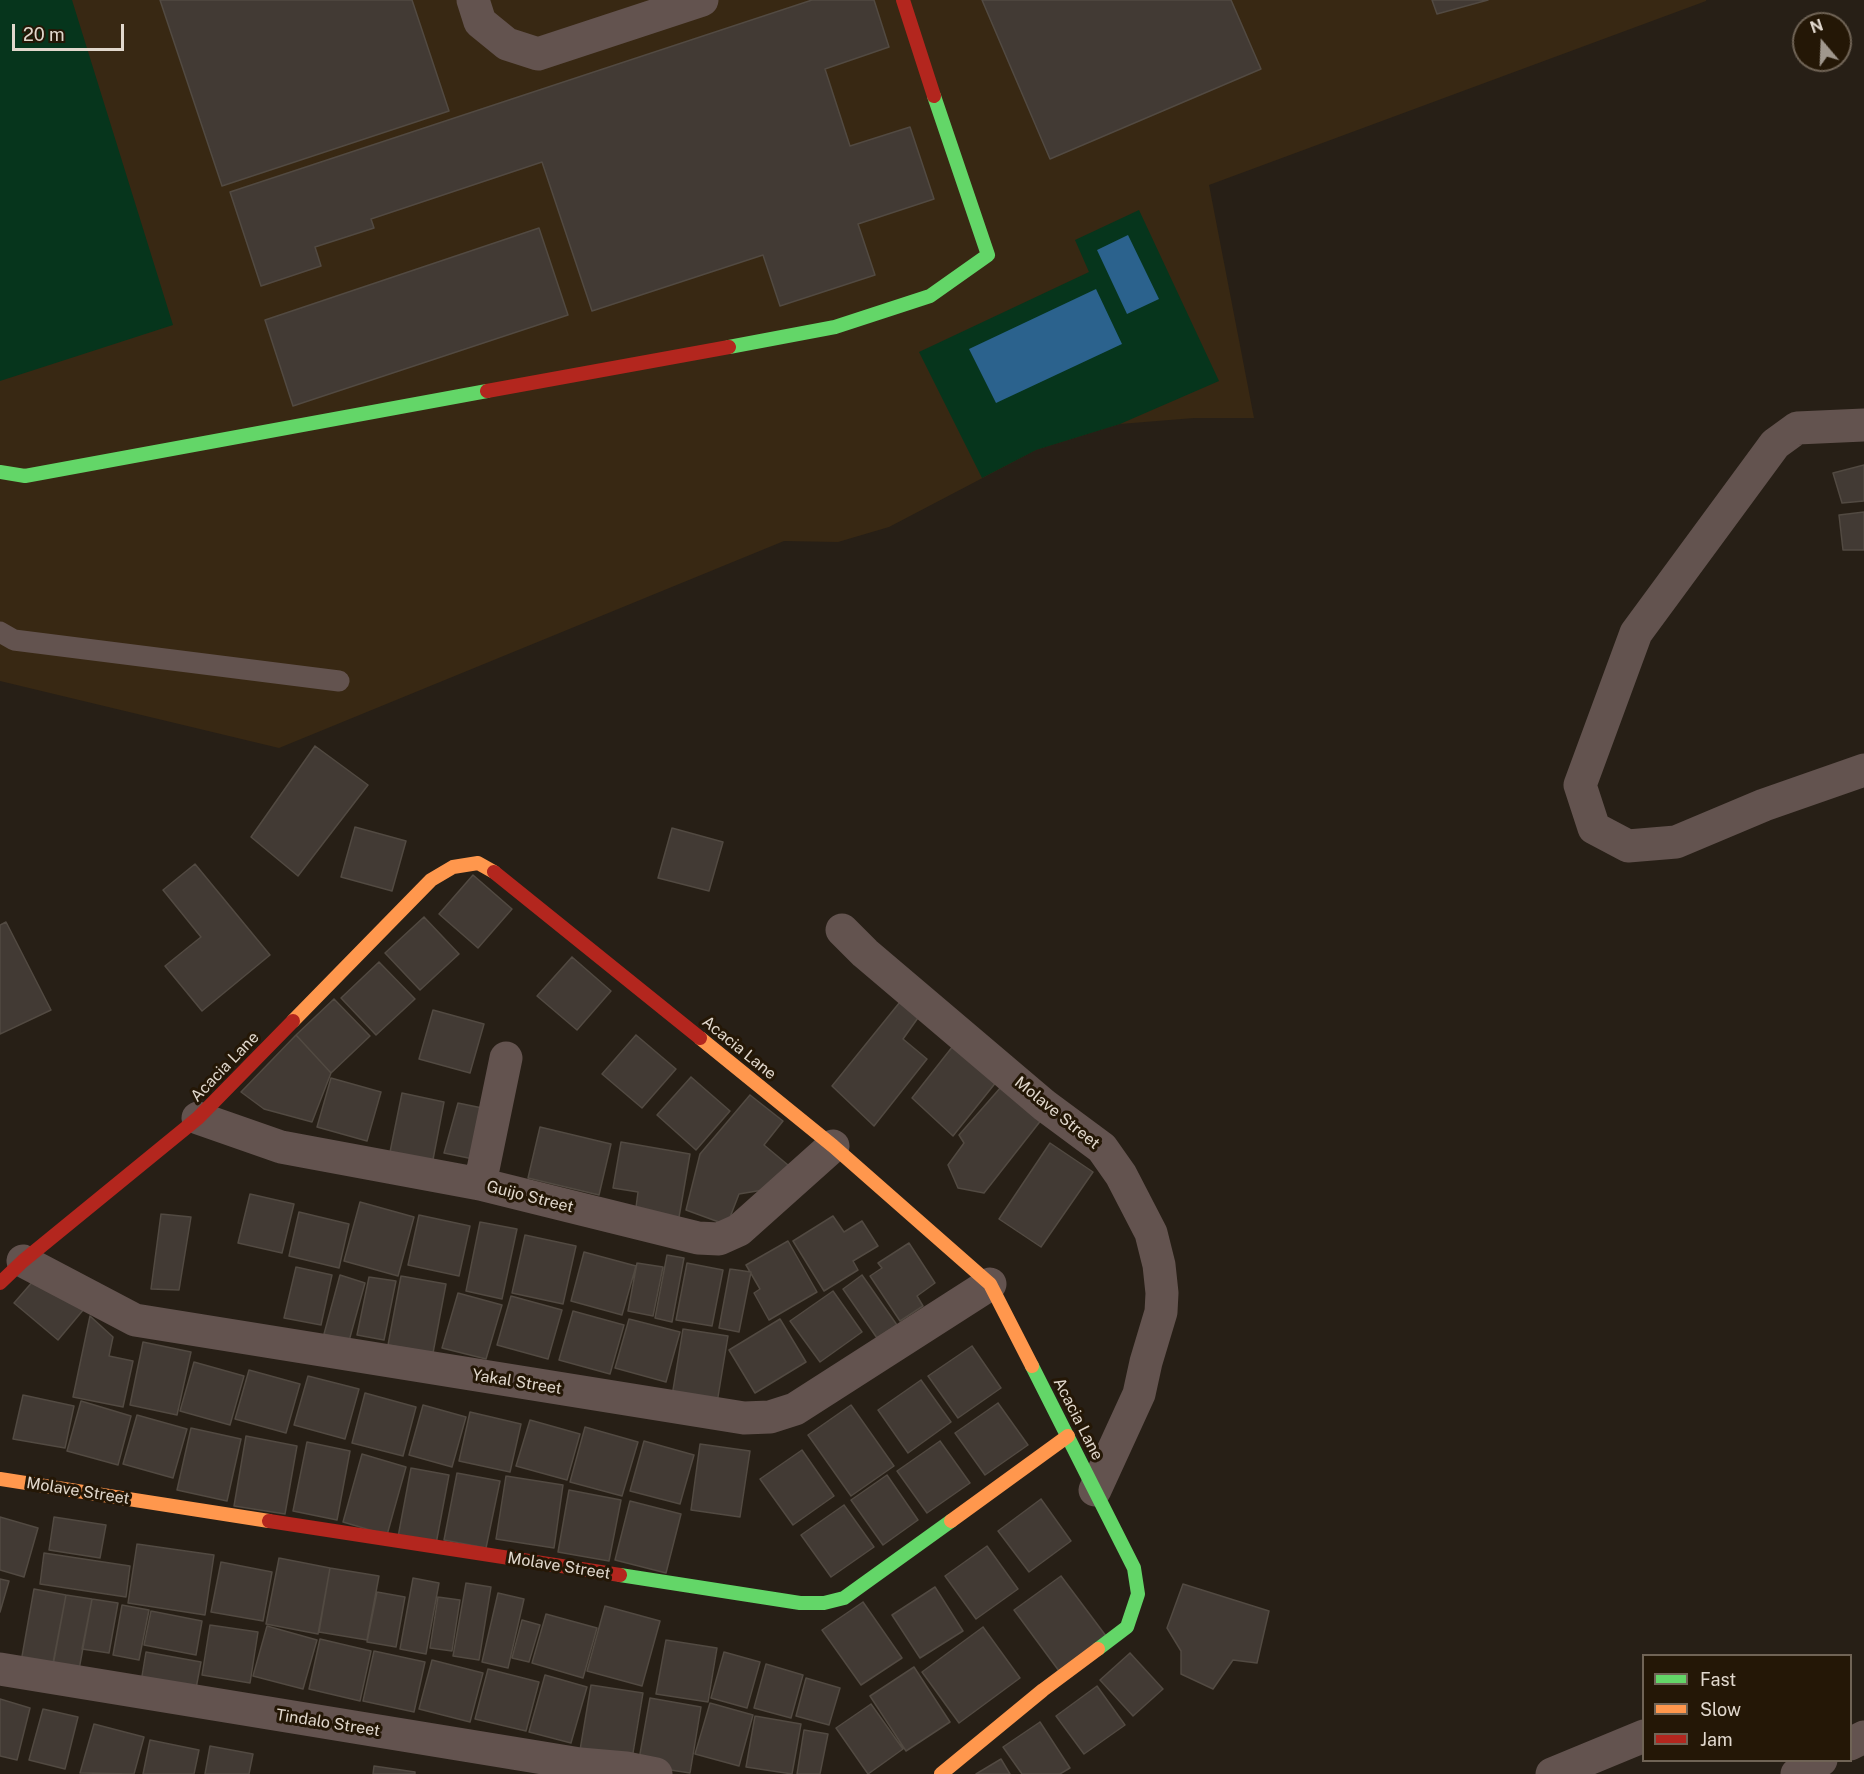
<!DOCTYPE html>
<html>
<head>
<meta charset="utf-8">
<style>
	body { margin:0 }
	#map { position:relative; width:1864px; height:1774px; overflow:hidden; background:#271f16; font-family:"Public Sans",sans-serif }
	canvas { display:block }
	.legend { position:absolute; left:1642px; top:1654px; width:210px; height:108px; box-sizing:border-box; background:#241706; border:2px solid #706456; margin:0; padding:8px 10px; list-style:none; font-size:18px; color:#e1d8cd }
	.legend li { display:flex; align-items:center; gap:12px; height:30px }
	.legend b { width:30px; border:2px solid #706456 }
	.north { position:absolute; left:1792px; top:12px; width:60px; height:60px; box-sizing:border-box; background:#241706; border:2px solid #706456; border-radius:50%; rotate:341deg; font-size:16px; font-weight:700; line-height:24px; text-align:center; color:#e1d8cd }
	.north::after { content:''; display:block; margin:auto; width:21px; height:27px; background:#a0978d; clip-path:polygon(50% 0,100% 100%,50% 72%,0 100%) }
	.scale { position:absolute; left:12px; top:24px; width:112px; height:27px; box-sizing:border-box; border:3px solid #e1d8cd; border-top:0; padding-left:8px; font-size:18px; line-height:21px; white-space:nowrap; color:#e1d8cd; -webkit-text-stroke:4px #241706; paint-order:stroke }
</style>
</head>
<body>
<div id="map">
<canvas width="1864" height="1774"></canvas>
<ul class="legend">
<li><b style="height:8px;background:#63d668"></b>Fast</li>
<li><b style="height:8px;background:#ff974d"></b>Slow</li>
<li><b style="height:8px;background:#b3261e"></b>Jam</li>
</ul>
<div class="north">N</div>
<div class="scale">20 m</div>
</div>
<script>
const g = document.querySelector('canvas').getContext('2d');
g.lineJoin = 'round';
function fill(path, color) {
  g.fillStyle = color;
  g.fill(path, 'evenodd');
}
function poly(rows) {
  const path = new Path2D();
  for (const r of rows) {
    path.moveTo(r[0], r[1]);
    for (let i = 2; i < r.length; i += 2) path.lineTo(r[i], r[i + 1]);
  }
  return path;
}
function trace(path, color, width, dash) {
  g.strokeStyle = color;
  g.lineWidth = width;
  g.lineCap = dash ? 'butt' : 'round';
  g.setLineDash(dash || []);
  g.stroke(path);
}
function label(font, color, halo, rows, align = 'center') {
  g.font = font + ' "Public Sans",sans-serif';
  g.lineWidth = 6;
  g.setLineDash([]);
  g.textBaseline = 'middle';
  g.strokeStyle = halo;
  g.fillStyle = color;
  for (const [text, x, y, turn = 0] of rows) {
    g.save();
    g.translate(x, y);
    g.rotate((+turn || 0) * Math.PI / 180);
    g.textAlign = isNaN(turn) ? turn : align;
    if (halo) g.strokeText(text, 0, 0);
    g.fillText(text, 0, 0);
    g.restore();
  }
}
const built = poly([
	[0,0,1706,0,1706,1,1209,185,1254,418,1194,418,1120,424,1036,450,889,527,838,542,784,541,279,748,0,681]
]);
const green = poly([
	[0,0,72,0,173,325,0,381],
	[1139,210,1219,381,1120,424,1036,450,982,478,919,352,1089,272,1075,240]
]);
const water = poly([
	[1128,235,1159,299,1127,314,1097,250],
	[1096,289,1122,344,996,403,969,349]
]);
const building = poly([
	[160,0,412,0,449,111,222,186,160,0],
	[812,0,874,0,889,47,825,69,850,146,910,127,934,199,858,224,875,275,780,306,763,255,592,311,542,162,371,219,374,228,315,247,321,266,261,286,230,192,812,0],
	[982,0,1231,0,1261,69,1050,159,982,0],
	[1432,0,1488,0,1437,14,1432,0],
	[539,228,568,315,293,406,265,320,539,228],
	[1864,465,1864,501,1842,503,1833,473,1864,465],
	[1864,512,1864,550,1843,550,1839,515,1864,512],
	[315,746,368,785,298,876,251,837,315,746],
	[355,827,406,841,392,891,341,877,355,827],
	[672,828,723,842,709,891,658,878,672,828],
	[195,864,270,955,202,1011,165,966,201,937,163,890,195,864],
	[473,875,512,909,478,948,439,914,473,875],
	[424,917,459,954,420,990,385,953,424,917],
	[6,922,51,1010,0,1034,0,925,6,922],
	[572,957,611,991,577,1030,537,996,572,957],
	[379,962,415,999,376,1035,341,998,379,962],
	[904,997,920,1015,903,1039,927,1059,874,1126,832,1086,904,997],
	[334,999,370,1036,331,1073,296,1035,334,999],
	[433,1010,484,1024,470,1073,419,1059,433,1010],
	[296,1035,331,1073,312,1122,264,1109,241,1092,296,1035],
	[636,1035,676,1069,642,1108,602,1074,636,1035],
	[953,1046,997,1081,953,1136,912,1098,953,1046],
	[691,1077,730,1111,696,1150,657,1115,691,1077],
	[331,1078,381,1092,367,1141,317,1127,331,1078],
	[1001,1087,1042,1119,984,1193,958,1188,948,1165,964,1143,959,1135,1001,1087],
	[402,1093,444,1102,431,1170,388,1162,402,1093],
	[750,1095,783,1121,764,1145,794,1170,781,1187,739,1194,727,1225,686,1210,700,1154,750,1095],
	[458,1103,492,1110,478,1160,444,1153,458,1103],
	[540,1127,611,1144,599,1195,528,1178,540,1127],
	[621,1142,690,1154,678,1223,635,1215,638,1192,613,1188,621,1142],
	[1050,1143,1093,1172,1041,1247,999,1219,1050,1143],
	[250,1194,294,1204,282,1253,238,1243,250,1194],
	[360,1202,414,1217,398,1276,344,1261,360,1202],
	[299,1212,349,1224,339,1268,289,1256,299,1212],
	[161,1214,191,1217,179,1290,151,1289,161,1214],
	[419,1215,470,1226,459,1276,408,1265,419,1215],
	[833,1216,844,1232,862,1221,878,1246,853,1261,858,1270,824,1291,793,1241,833,1216],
	[480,1222,517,1229,502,1299,466,1291,480,1222],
	[525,1235,576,1246,563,1304,512,1293,525,1235],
	[788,1241,817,1292,769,1320,754,1293,760,1289,746,1265,788,1241],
	[909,1243,935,1283,917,1296,923,1306,900,1321,870,1276,882,1268,878,1263,909,1243],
	[584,1252,636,1266,622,1315,571,1301,584,1252],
	[667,1255,684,1258,672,1322,655,1318,667,1255],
	[637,1263,663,1267,653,1316,628,1311,637,1263],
	[687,1263,723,1270,712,1326,676,1320,687,1263],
	[296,1267,332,1275,321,1325,284,1318,296,1267],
	[730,1269,751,1272,739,1332,719,1328,730,1269],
	[41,1272,84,1309,58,1340,14,1303,41,1272],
	[340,1275,365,1283,349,1341,324,1334,340,1275],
	[862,1275,897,1325,877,1338,843,1289,862,1275],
	[401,1276,446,1284,433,1353,388,1345,401,1276],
	[369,1277,396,1281,384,1340,357,1335,369,1277],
	[833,1291,862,1332,820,1362,790,1321,833,1291],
	[458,1293,502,1305,486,1359,442,1348,458,1293],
	[511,1296,562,1310,548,1359,497,1345,511,1296],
	[573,1311,624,1325,610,1374,559,1360,573,1311],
	[90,1316,113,1337,109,1356,133,1361,123,1407,73,1397,90,1316],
	[629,1319,680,1332,666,1382,615,1368,629,1319],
	[780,1319,806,1362,755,1393,729,1350,780,1319],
	[683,1329,728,1336,717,1403,672,1396,683,1329],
	[143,1342,191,1352,177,1415,130,1405,143,1342],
	[972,1346,1001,1388,958,1418,928,1376,972,1346],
	[194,1362,244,1376,230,1425,180,1411,194,1362],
	[249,1370,300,1384,286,1433,235,1419,249,1370],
	[308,1376,359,1389,345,1439,294,1425,308,1376],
	[921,1380,951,1422,908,1453,878,1410,921,1380],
	[365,1393,416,1407,403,1456,352,1443,365,1393],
	[23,1395,74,1406,65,1448,13,1439,23,1395],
	[81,1401,131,1416,118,1465,67,1451,81,1401],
	[998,1403,1028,1445,985,1475,955,1433,998,1403],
	[423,1405,466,1417,452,1467,409,1455,423,1405],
	[851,1405,894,1466,851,1496,808,1435,851,1405],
	[470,1412,521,1424,510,1472,459,1461,470,1412],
	[137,1415,187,1429,173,1478,123,1464,137,1415],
	[530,1420,580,1434,567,1480,516,1466,530,1420],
	[585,1427,638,1442,622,1496,570,1482,585,1427],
	[191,1428,241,1439,227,1501,177,1490,191,1428],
	[246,1436,297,1446,285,1514,234,1506,246,1436],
	[644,1441,694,1455,680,1504,630,1491,644,1441],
	[940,1441,970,1483,927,1513,897,1471,940,1441],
	[307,1442,350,1451,337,1520,293,1511,307,1442],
	[700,1444,750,1451,740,1517,691,1510,700,1444],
	[802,1450,834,1496,793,1525,760,1479,802,1450],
	[362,1454,406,1467,387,1535,343,1522,362,1454],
	[411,1468,449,1475,436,1544,398,1537,411,1468],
	[457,1473,500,1481,486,1548,444,1540,457,1473],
	[887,1475,918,1520,883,1545,851,1500,887,1475],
	[506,1476,563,1485,554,1548,496,1539,506,1476],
	[569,1490,621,1500,609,1561,558,1552,569,1490],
	[1041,1499,1071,1541,1029,1572,998,1531,1041,1499],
	[630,1501,681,1514,666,1573,615,1560,630,1501],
	[844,1505,874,1547,831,1577,801,1535,844,1505],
	[0,1517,38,1528,24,1577,0,1570,0,1517],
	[54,1517,106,1525,100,1558,49,1550,54,1517],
	[137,1544,214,1555,205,1615,128,1603,137,1544],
	[987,1546,1018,1589,976,1619,945,1576,987,1546],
	[44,1553,130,1566,126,1597,40,1584,44,1553],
	[279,1558,330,1568,318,1634,266,1624,279,1558],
	[221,1562,272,1572,263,1621,211,1612,221,1562],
	[330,1568,379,1576,367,1640,319,1632,330,1568],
	[1061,1576,1106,1636,1059,1671,1014,1610,1061,1576],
	[413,1578,439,1583,426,1654,400,1649,413,1578],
	[0,1579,9,1581,0,1612,0,1579],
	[466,1583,491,1587,479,1660,453,1656,466,1583],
	[1183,1584,1269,1611,1257,1663,1233,1660,1213,1689,1181,1674,1181,1651,1167,1628,1183,1584],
	[935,1587,963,1631,920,1658,892,1615,935,1587],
	[34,1589,66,1595,52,1668,21,1662,34,1589],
	[377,1592,405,1597,396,1647,367,1642,377,1592],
	[498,1593,524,1599,508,1668,482,1662,498,1593],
	[66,1595,92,1599,78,1675,52,1671,66,1595],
	[438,1597,460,1600,452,1651,430,1648,438,1597],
	[92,1599,118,1603,109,1653,82,1649,92,1599],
	[863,1602,902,1658,861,1685,822,1630,863,1602],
	[122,1605,149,1610,139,1660,113,1655,122,1605],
	[605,1606,660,1621,642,1686,587,1671,605,1606],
	[151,1611,202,1621,196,1655,144,1645,151,1611],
	[546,1614,597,1628,583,1678,532,1663,546,1614],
	[522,1620,540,1625,529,1662,512,1658,522,1620],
	[210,1625,258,1632,250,1683,202,1675,210,1625],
	[267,1626,317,1640,303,1689,253,1676,267,1626],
	[983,1627,1020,1678,959,1723,922,1672,983,1627],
	[320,1639,371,1651,360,1701,309,1689,320,1639],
	[666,1640,717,1648,708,1702,656,1694,666,1640],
	[374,1651,425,1662,414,1712,363,1701,374,1651],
	[146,1652,201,1662,194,1699,140,1688,146,1652],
	[724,1652,760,1662,747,1708,711,1698,724,1652],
	[1130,1653,1163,1689,1133,1716,1100,1680,1130,1653],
	[432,1660,483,1673,470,1722,419,1709,432,1660],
	[766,1664,803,1675,791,1718,754,1708,766,1664],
	[914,1667,950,1722,906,1751,870,1696,914,1667],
	[488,1669,539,1682,526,1731,475,1719,488,1669],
	[545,1675,587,1687,571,1743,529,1732,545,1675],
	[806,1678,840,1688,829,1725,796,1716,806,1678],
	[591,1685,643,1693,632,1759,580,1750,591,1685],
	[1097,1686,1125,1725,1084,1754,1056,1716,1097,1686],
	[650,1698,701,1707,690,1773,638,1765,650,1698],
	[0,1699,30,1708,17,1760,0,1756,0,1699],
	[710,1703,753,1715,739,1766,695,1754,710,1703],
	[871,1704,903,1749,868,1774,836,1728,871,1704],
	[43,1709,78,1717,65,1769,29,1760,43,1709],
	[755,1716,801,1724,792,1774,746,1767,755,1716],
	[1040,1722,1070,1768,1060,1774,1022,1774,1003,1747,1040,1722],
	[94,1724,144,1737,134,1774,80,1773,94,1724],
	[804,1730,828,1734,820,1774,797,1774,804,1730],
	[150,1740,199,1750,194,1774,143,1774,150,1740],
	[210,1746,253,1754,249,1774,205,1774,210,1746],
	[1001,1759,1010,1774,976,1774,1001,1759],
	[374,1766,415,1772,415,1774,373,1774,374,1766]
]);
const lane = poly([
	[0,632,14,640,339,681]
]);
const street = poly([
	[473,0,480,22,507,44,538,54,702,0],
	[1864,425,1797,428,1775,444,1636,633,1580,785,1594,828,1628,846,1676,842,1764,805,1864,770],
	[842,930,865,953,1044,1105,1102,1148,1121,1175,1151,1233,1159,1265,1162,1293,1161,1312,1146,1362,1139,1394,1095,1490],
	[198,1118,281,1147,480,1184,698,1238,719,1239,739,1230,833,1146],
	[480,1184,506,1058],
	[23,1261,135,1320,744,1418,770,1417,795,1409,990,1284],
	[0,1669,580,1764,626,1768,656,1774],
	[1850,1744,1864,1737],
	[1552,1774,1644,1736],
	[1797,1774,1821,1760]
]);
const fast = poly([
	[729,347,835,327,930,296,988,255,934,96],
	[0,472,25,476,487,391],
	[1032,1366,1134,1568,1138,1594,1127,1627,1098,1649],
	[620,1575,800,1603,824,1603,844,1598,951,1521]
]);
const slow = poly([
	[293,1021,431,880,453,867,478,863,494,872],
	[700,1038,833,1146,990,1284,1032,1366],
	[0,1479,269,1521],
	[951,1521,1068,1436],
	[941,1774,1043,1690,1098,1649]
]);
const jam = poly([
	[903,0,934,96],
	[487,391,729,347],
	[494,872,700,1038],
	[0,1283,23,1261,198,1118,293,1021],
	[269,1521,620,1575]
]);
const streetNames = [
	["Acacia Lane",739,1048,39],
	["Acacia Lane",225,1067,-46],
	["Molave Street",1057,1113,39],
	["Guijo Street",530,1197,14],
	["Yakal Street",517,1382,9],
	["Acacia Lane",1078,1419,63],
	["Molave Street",78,1491,9],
	["Molave Street",559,1566,9],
	["Tindalo Street",328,1723,9]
];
fill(built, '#382813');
fill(green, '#06351c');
fill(water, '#2b628d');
fill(building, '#423a34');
trace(building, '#524a42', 1.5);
trace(lane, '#63534f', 21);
trace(street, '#63534f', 33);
trace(fast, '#63d668', 14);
trace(slow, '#ff974d', 14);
trace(jam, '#b3261e', 14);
label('16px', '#e1d8cd', '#241706', streetNames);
</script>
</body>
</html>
